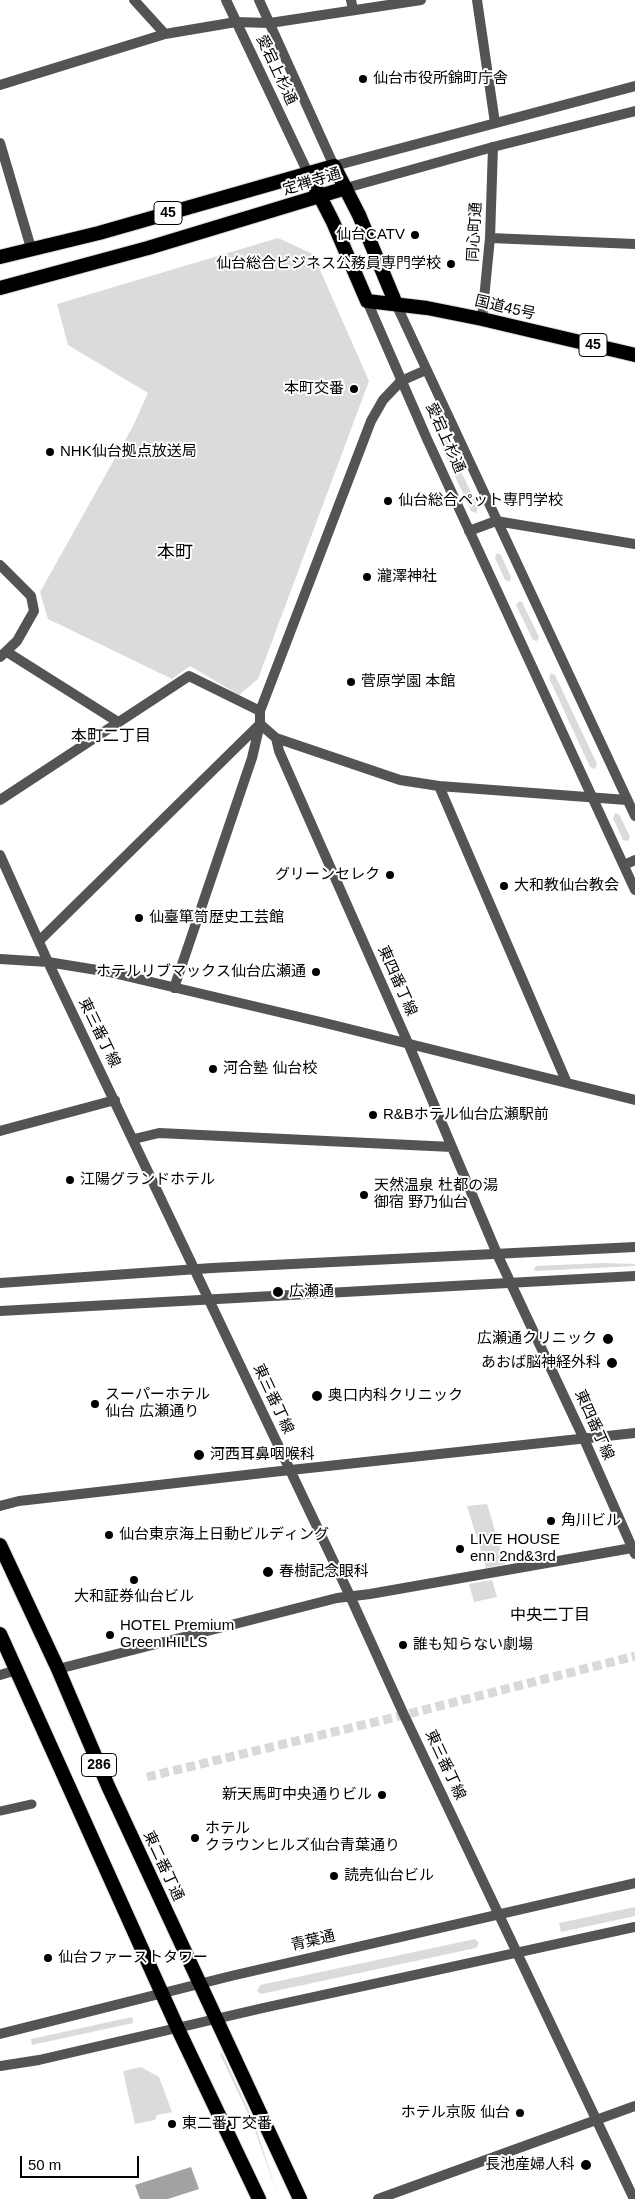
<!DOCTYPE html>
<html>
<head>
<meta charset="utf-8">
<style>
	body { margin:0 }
	#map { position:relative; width:635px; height:2199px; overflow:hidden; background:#fff; font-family:Helvetica,sans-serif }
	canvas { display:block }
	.scale { position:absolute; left:20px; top:2156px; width:119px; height:22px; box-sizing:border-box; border:2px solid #000; border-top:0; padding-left:6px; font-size:15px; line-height:18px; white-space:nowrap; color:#000; -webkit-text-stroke:4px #fff; paint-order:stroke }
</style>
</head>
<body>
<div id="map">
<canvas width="635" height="2199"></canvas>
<div class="scale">50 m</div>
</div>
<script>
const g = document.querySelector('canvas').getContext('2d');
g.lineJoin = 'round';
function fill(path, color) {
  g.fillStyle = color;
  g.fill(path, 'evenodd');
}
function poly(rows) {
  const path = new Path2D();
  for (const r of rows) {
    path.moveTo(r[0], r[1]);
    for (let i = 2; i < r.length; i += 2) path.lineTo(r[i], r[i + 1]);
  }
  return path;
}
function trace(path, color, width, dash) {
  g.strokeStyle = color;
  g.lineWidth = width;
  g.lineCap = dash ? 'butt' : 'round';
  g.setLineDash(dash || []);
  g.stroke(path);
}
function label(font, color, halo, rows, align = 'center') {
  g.font = font + ' Helvetica,"Noto Sans JP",sans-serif';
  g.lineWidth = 4;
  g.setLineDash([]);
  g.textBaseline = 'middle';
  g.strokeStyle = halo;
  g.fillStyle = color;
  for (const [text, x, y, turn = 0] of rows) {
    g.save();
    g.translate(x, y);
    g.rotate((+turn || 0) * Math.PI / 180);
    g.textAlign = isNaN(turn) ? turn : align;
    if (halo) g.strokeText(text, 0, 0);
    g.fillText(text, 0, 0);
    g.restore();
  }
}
const green = poly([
	[278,238,313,254,369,381,258,679,239,695,190,666,172,679,48,619,40,592,133,426,148,393,68,345,57,304],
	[445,436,478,508,476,513,471,511,438,439],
	[497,553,501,555,511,577,510,582,505,580,495,558],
	[519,601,522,602,539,637,537,641,533,640,516,605],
	[551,673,555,675,597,764,595,769,590,767,549,678],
	[615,813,619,814,630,837,628,841,623,840,613,818],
	[602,1263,635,1264,635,1266,536,1271,534,1269,536,1266],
	[487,1504,505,1564,486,1568,467,1506],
	[492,1580,497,1597,474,1602,469,1584],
	[635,1907,635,1916,561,1932,559,1923],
	[475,1939,479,1943,476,1948,261,1994,257,1991,260,1985],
	[132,2017,133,2023,32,2045,31,2039],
	[222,2053,254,2122,279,2199,252,2122,220,2054],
	[141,2067,159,2077,172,2112,157,2115,155,2120,135,2124,123,2071]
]);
const water = poly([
	[191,2167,199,2189,168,2199,140,2199,135,2185]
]);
const pedestrianTunnel = poly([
	[147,1777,404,1715,635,1656]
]);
const pedestrian = poly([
	[0,1811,32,1804]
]);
const minor = poly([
	[134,0,165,34],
	[351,0,353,10],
	[477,0,495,123],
	[0,85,165,34,236,22,270,23,421,0],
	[0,143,31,248],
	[490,238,635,244],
	[482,319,490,238,493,147],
	[469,531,496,521,635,544],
	[0,565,31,596,34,611,17,641,0,657],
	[7,652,118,722],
	[260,724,276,738,279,751,408,1043,498,1256,584,1439,635,1554],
	[276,738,400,780,439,786,627,800],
	[439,786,567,1083],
	[0,800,189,676,260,711],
	[0,855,48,962,350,1596,404,1715,634,2199],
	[624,865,635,860],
	[39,941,260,724],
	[0,959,48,962,109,972,325,1023,635,1100],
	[174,988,252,758,260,724,260,711,371,421,383,400,401,381,426,370],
	[0,1131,115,1100],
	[134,1139,159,1133,452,1147],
	[0,1506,19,1501,272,1472,635,1433],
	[58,1669,337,1598,370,1594,632,1548],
	[0,1675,17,1670],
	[378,2199,635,2106]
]);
const tertiary = poly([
	[226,0,308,173],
	[259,0,334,166,635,86],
	[346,188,493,147,635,111],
	[367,301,427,439,635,890],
	[396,304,635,816],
	[0,1283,212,1268,635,1247],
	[0,1311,635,1276],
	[0,2034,231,1976,635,1883],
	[0,2066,39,2060,263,2008,635,1927]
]);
const trunk = poly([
	[308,173,333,222,367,301,427,308,482,319,635,355],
	[0,257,99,233,334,166,359,215,396,304],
	[0,288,148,248,346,188],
	[0,1545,58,1669,108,1786,300,2199],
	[0,1634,178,2029,259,2199]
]);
const markers = [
	[363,79,5,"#000"],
	[415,235,5,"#000"],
	[451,264,5,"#000"],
	[354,389,5,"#000"],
	[50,452,5,"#000"],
	[388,501,5,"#000"],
	[367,577,5,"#000"],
	[351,682,5,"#000"],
	[390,875,5,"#000"],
	[504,886,5,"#000"],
	[139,918,5,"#000"],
	[316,972,5,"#000"],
	[213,1069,5,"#000"],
	[373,1115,5,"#000"],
	[70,1180,5,"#000"],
	[364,1195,5,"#000"],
	[278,1292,6,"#000"],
	[608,1339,6,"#000"],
	[612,1363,6,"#000"],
	[317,1396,6,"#000"],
	[95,1404,5,"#000"],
	[199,1455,6,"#000"],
	[551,1521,5,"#000"],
	[109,1535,5,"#000"],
	[460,1549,5,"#000"],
	[268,1572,6,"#000"],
	[134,1580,5,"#000"],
	[110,1635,5,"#000"],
	[403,1645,5,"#000"],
	[382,1795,5,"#000"],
	[195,1838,5,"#000"],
	[334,1876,5,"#000"],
	[48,1958,5,"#000"],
	[520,2113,5,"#000"],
	[172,2124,5,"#000"],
	[586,2165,6,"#000"]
];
const shields = [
	[168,213,28],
	[593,345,28],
	[99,1765,35]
];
const shieldNames = [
	["45",168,213],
	["45",593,345],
	["286",99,1765]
];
const streetNames = [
	["愛宕上杉通",276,70,65],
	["定禅寺通",312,182,-17],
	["同心町通",475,232,-87],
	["国道45号",505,308,13],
	["愛宕上杉通",445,438,66],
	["東四番丁線",397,981,66],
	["東三番丁線",99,1033,64],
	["東三番丁線",273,1399,65],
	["東四番丁線",594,1425,66],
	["東三番丁線",445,1765,65],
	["東二番丁通",163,1866,65],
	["青葉通",313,1941,-13]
];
const poiNames = [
	["仙台市役所錦町庁舎",373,79],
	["仙台CATV",405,235,"right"],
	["仙台総合ビジネス公務員専門学校",441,264,"right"],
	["本町交番",344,389,"right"],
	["NHK仙台拠点放送局",60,452],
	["仙台総合ペット専門学校",398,501],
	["瀧澤神社",377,577],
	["菅原学園 本館",361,682],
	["グリーンセレク",380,875,"right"],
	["大和教仙台教会",514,886],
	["仙臺箪笥歴史工芸館",149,918],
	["ホテルリブマックス仙台広瀬通",306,972,"right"],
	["河合塾 仙台校",223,1069],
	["R&Bホテル仙台広瀬駅前",383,1115],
	["江陽グランドホテル",80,1180],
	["天然温泉 杜都の湯",374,1186],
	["御宿 野乃仙台",374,1203],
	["広瀬通",289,1292],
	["広瀬通クリニック",597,1339,"right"],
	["あおば脳神経外科",601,1363,"right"],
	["スーパーホテル",105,1395],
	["仙台 広瀬通り",105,1412],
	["奥口内科クリニック",328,1396],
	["河西耳鼻咽喉科",210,1455],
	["角川ビル",561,1521],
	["仙台東京海上日動ビルディング",119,1535],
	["LIVE HOUSE",470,1540],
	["enn 2nd&3rd",470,1557],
	["春樹記念眼科",279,1572],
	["大和証券仙台ビル",134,1597,"center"],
	["HOTEL Premium",120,1626],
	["Green HILLS",120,1643],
	["誰も知らない劇場",413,1645],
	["新天馬町中央通りビル",372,1795,"right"],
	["ホテル",205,1829],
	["クラウンヒルズ仙台青葉通り",205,1846],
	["読売仙台ビル",344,1876],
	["仙台ファーストタワー",58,1958],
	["ホテル京阪 仙台",510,2113,"right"],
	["東二番丁交番",182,2124],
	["長池産婦人科",575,2165,"right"]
];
const neighbourhoodNames = [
	["本町二丁目",111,737],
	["中央二丁目",550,1616]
];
const quarterNames = [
	["本町",175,553]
];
fill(green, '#dbdbdb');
fill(water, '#a2a2a2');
trace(pedestrianTunnel, '#d9d9d9', 9, [9, 4.5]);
trace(trunk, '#dbdbdb', 16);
trace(pedestrian, '#545454', 9);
trace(minor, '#545454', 10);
trace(tertiary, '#545454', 10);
trace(trunk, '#000', 14);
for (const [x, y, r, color] of markers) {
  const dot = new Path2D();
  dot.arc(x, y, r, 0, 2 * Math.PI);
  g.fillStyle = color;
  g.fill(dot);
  trace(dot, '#fff', 2);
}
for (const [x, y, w] of shields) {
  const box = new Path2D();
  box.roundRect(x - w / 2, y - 11.5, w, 23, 4);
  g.fillStyle = '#fff';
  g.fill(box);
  trace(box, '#000', 1);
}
label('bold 14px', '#000', null, shieldNames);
label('15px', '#000', '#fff', streetNames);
label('15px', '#000', '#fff', poiNames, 'left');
label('16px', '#000', '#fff', neighbourhoodNames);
label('18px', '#000', '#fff', quarterNames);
</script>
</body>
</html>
